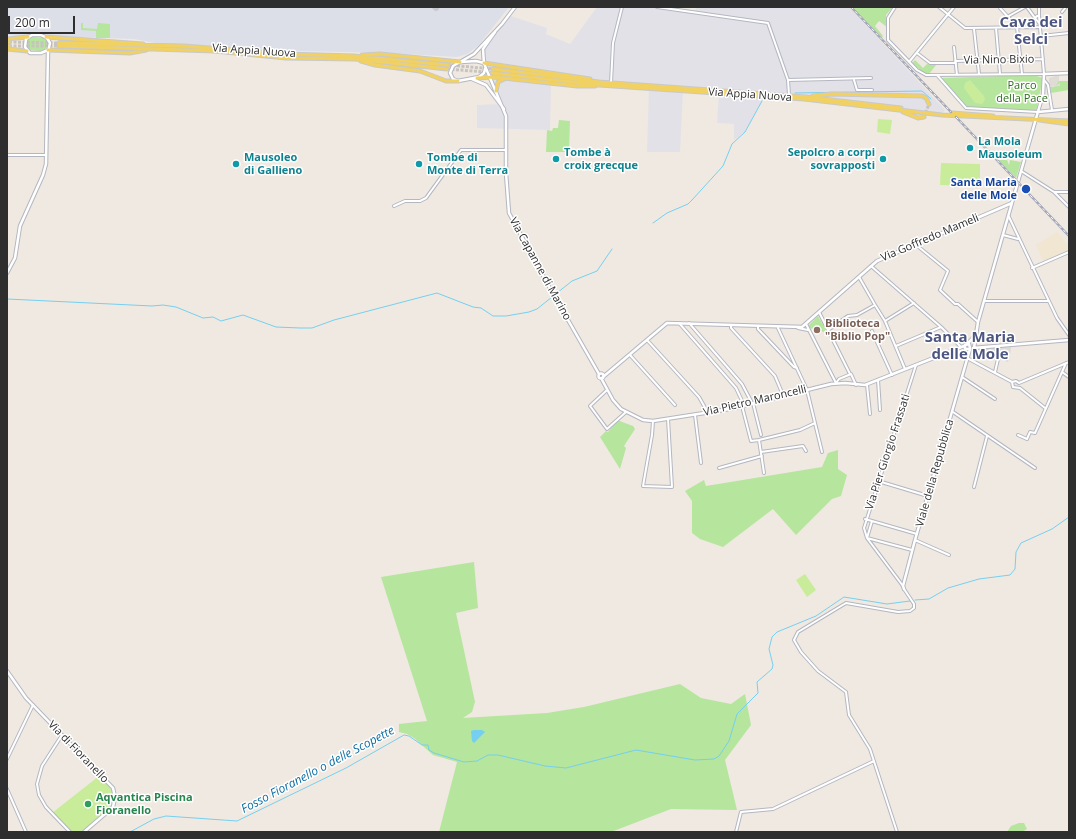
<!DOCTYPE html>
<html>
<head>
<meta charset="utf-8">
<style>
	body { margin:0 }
	#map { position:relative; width:1076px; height:839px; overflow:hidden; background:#efe9e1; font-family:"Open Sans",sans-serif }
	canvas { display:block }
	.frame { position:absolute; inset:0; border:8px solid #2e2e2e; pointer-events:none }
	.scale { position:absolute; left:8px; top:16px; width:67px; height:18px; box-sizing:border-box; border:2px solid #2e2e2e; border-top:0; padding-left:5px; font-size:12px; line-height:14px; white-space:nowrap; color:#2e2e2e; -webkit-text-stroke:3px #fff; paint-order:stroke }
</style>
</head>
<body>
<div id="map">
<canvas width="1076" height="839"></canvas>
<div class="frame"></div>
<div class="scale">200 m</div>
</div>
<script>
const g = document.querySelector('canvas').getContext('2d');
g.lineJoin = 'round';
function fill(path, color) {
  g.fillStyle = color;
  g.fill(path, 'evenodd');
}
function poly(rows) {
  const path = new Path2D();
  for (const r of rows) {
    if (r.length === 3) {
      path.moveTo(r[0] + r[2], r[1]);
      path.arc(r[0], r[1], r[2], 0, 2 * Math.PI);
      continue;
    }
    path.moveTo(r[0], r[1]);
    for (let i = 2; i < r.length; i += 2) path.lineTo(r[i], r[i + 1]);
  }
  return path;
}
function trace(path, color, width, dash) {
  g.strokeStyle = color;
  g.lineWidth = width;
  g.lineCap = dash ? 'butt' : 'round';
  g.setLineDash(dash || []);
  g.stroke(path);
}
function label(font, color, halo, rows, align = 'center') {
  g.font = font + ' "Open Sans",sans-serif';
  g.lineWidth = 3;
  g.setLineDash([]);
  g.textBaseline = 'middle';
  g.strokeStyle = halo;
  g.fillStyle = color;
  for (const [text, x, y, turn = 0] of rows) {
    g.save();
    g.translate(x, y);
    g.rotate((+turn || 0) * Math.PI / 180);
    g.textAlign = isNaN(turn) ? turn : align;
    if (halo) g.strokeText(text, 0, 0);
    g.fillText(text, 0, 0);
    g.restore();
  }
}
const industrial = poly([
	[597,7,659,7,694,12,697,7,849,7,945,110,942,115,765,96,745,132,734,140,734,124,717,123,719,93,683,91,680,152,647,152,649,88,551,84,550,130,477,128,477,105,502,104,484,63,483,49,508,15,547,28,546,34,570,44]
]);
const education = poly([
	[1057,232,1068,245,1068,251,1043,261,1036,245]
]);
const airport = poly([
	[7,7,509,7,478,46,467,54,457,57,390,53,301,51,155,43,134,39,53,36,38,33,25,36,7,35]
]);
const green = poly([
	[852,7,893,7,886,15,887,27,879,21,875,26,883,36,882,38],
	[81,23,83,23,83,28,97,29,98,23,110,24,110,38,96,38,96,31,81,30],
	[33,37,45,38,48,44,45,49,41,51,29,50,26,43,29,38],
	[915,60,923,68,927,64,936,65,929,74,924,73,912,63],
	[1033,75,1043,78,1036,111,966,107,941,78],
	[1058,81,1069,81,1069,90,1051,93,1050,87,1054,87],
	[559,120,570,121,569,152,546,152,547,130,552,131,553,128,558,128],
	[998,160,1007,160,1009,165,1010,160,1021,162,1016,178],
	[818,316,825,328,825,332,816,331,816,330,809,328,808,326],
	[617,420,633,426,635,429,624,446,626,448,620,469,600,437,606,431,608,432],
	[838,450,838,469,847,475,841,496,832,499,796,535,773,509,723,547,700,539,692,533,692,501,685,491,704,480,706,486,822,467,828,453],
	[474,562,478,608,456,613,475,702,472,712,463,718,547,713,584,707,680,684,701,698,731,704,745,694,751,725,725,760,737,810,671,809,611,832,439,832,457,762,433,755,414,738,407,734,399,732,399,724,427,721,381,577],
	[1019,823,1024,823,1027,829,1022,832,1007,832,1011,826]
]);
const pitch = poly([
	[970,80,984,96,985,100,982,104,975,103,964,88,965,83],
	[878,119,892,120,890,134,877,132],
	[941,163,980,164,980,186,940,185],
	[805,574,816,590,807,597,796,580],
	[99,776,110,787,113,793,113,801,110,807,81,832,71,832,52,813]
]);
const plaza = poly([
	[1059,75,1059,81,1056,85,1060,83,1060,86,1049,87,1049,78],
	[1011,345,1011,350,1008,362,997,359,998,356,987,353,986,347]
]);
const water = poly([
	[474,730,482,730,485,732,474,743,472,741,471,731]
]);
const stream = poly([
	[795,93,922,91,931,99],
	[653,223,667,213,688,204,692,200,723,166,732,144,745,132,762,101],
	[7,299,152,306,163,305,176,307,203,318,213,317,221,321,243,315,276,327,300,328,312,328,334,320,437,293,473,307,481,308,493,316,506,316,529,312,537,309,572,281,597,271,612,249],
	[915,600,929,599,948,588,979,579,1010,575,1015,569,1016,552,1021,543,1052,529,1069,517],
	[130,832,154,819,166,816,237,821,346,768,404,735,409,736,422,745,428,745,429,750,434,753,464,762,477,761,488,755,498,755,545,766,566,768,636,750,695,760,714,759,719,756,729,741,737,714,758,693,757,682,772,669,773,665,769,649,772,637,777,632,816,616,844,597,887,604,910,601]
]);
const taxiway = poly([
	[435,7,436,8]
]);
const primaryTunnel = poly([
	[9,42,59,43],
	[9,46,59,46],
	[448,65,493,69],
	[447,69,485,72],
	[924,117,929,104]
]);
const street = poly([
	[657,7,768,23,788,80,789,95],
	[895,7,888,18,888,40,917,70,926,75,1044,74,1039,16,1037,16,1035,18,1039,23],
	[939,7,965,28,1039,27],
	[1027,7,1035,18],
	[1000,8,1017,27,1022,74],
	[1062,12,1066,7],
	[1039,16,1039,7],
	[1007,17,1025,7],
	[996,28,1000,74],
	[974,29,979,74],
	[1041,36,1069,33],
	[954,47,957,75],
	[917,53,930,63,956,63],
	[955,61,1043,59],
	[909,62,954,7],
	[937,75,966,108,1038,112],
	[788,80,871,78],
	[854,80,857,90,872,90],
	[1045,81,1048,85,1052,110],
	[611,83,613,43,622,7],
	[7,155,45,155],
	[1021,171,1054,192,1069,207],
	[1054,192,1069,192],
	[394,206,405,201,420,201,426,198,461,150,506,150],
	[1009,217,1057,318,1069,335],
	[1003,235,1018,239],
	[915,244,948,271,940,290,955,304,958,304,978,322],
	[871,266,941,327,961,347],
	[1032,268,1069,252],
	[984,301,1048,301],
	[875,305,885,321,905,369],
	[819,312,850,374],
	[885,321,914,303],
	[679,323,736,388,744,405],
	[689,323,742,384,752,403],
	[806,324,836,383,839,379,851,374,856,385],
	[731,325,731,328,775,376,783,395],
	[758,326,758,329,794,367,797,368],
	[778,328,807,390,822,452],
	[798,328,808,330],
	[828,330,848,316,857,315,875,305,859,277],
	[872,331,892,375],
	[647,340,699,397,708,413],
	[896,346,941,327],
	[630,355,675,405],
	[967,358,1012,382],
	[995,372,998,359],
	[1062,372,1069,377],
	[962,377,995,399],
	[878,380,880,410],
	[1012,382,1016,381,1019,383,1069,362],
	[1012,382,1013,387,1020,388,1045,408],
	[867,385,870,414],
	[607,390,590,406,607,429,626,412],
	[753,403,761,435],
	[742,406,751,441,759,440],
	[953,412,1035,468],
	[695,415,701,463],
	[653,421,652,435,643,486,672,487,668,419],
	[1018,435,1027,439,1030,432,1035,433,1066,363],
	[761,452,803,446,806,451],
	[719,468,762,456],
	[764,473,759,440,800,430,815,423],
	[878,481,928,496],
	[974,487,987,436],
	[865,519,917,534],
	[872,521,867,538,912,550],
	[915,540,949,555],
	[903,586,867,538,864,528,916,365],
	[62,735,42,766,37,784,39,795,46,807,70,832],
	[7,759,33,705],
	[7,789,26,832],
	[736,832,741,812,773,809,874,761],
	[897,832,870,749,849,715,846,692,818,671,801,652,794,640,798,632,846,603,898,612,910,611,914,608,914,604,904,589]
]);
const secondary = poly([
	[461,62,476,61,484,63],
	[484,64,483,49,495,32],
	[485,66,506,116,506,173,509,213,552,292,599,374],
	[485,69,484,73,479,77,458,81,453,79,450,73,453,66,474,54,502,24,515,7],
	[472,79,486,85,504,109],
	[1038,112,1069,109],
	[7,273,15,258,20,226,43,175,46,164,48,52,50,43,47,38,41,35,32,35,26,39,25,47,30,53,41,53,48,50],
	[967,344,974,337],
	[973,348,1069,340],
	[974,348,978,322,1043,94,1044,74,1069,73],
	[969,349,965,349,965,345,969,344,970,348],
	[601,376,2.5],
	[603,377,667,323,802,327,877,261,1012,203],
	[601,378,613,400,621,409,643,420,653,421,730,409,831,384,845,383,865,385,964,346],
	[904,589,903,586,915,540,970,349],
	[7,671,26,698,113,788,115,797,113,807,84,832]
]);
const primary = poly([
	[46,37,143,44],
	[7,39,28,37],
	[7,42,9,42],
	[59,43,184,46,285,54,354,56,448,65],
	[7,46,9,46],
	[59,46,215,51,286,58,355,59,447,69],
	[7,49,27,51],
	[48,50,130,53,146,50],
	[362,55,380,54,460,62],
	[361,61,375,65,420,71,446,81,458,81],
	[484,63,590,79],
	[493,69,599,82,806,97,901,108],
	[492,73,599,85,804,99,942,115,1069,121],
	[477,78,494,77,577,86,595,86],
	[496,91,498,82,504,79],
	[813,96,832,94,922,96,926,98,929,104],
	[903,112,918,118,924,117],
	[952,113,993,116],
	[1039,120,1069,124]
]);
const rail = poly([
	[851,7,951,112],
	[956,117,1069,236]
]);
const markers = [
	[970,148,4,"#0f9aa8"],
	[556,159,4,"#0f9aa8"],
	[883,159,4,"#0f9aa8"],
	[236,164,4,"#0f9aa8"],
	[419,164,4,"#0f9aa8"],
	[1026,189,5,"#1a4fb4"],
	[817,330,4,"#8d6e63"],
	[88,804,4,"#2e9e5b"]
];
const streetNames = [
	["Via Appia Nuova",254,51,4],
	["Via Nino Bixio",999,60,-1],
	["Via Appia Nuova",750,95,4],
	["Via Goffredo Mameli",930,238,-23],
	["Via Capanne di Marino",540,269,61],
	["Via Pietro Maroncelli",755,401,-13],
	["Via Pier Giorgio Frassati",888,452,-72],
	["Viale della Repubblica",935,473,-74],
	["Via di Fioranello",78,752,46]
];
const parkNames = [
	["Parco",1022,86],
	["della Pace",1022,99]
];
const cultureNames = [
	["La Mola",978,142],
	["Mausoleum",978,155],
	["Tombe à",564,153],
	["croix grecque",564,166],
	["Sepolcro a corpi",875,153,"right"],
	["sovrapposti",875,166,"right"],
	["Mausoleo",244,158],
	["di Gallieno",244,171],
	["Tombe di",427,158],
	["Monte di Terra",427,171]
];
const transitNames = [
	["Santa Maria",1017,183],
	["delle Mole",1017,196]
];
const educationNames = [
	["Biblioteca",825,324],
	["\"Biblio Pop\"",825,337]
];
const leisureNames = [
	["Aqvantica Piscina",96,798],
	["Fioranello",96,811]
];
const waterNames = [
	["Fosso Fioranello o delle Scopette",318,770,-28]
];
const districtNames = [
	["Cava dei",1031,23],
	["Selci",1031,40],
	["Santa Maria",970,338],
	["delle Mole",970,355]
];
fill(industrial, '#e3e1e8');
fill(education, '#f0e6d1');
fill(airport, '#dcdee8');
fill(green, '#b6e59e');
fill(pitch, '#c9ec9a');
fill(plaza, '#dfdcd8');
fill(water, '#75cff0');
trace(stream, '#75cff0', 1);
trace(taxiway, '#c9c8cc', 6);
trace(primaryTunnel, '#c8c4bd', 3, [3, 1.5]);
trace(street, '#b4b7c1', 4);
trace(secondary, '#b4b7c1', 4.5);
trace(primary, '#c9c9c9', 5);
trace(street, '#fff', 2);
trace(secondary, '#fff', 2.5);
trace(primary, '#f2d163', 3);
trace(rail, '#a3a6b8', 2.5);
trace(rail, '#fff', 1, [3]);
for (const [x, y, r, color] of markers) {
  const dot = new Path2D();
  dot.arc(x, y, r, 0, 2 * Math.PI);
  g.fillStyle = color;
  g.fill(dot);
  trace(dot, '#fff', 1.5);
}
label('11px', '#2e2e2e', '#fff', streetNames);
label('11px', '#2c6e1b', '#fff', parkNames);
label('bold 11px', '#0d838f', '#fff', cultureNames, 'left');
label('bold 11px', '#164399', '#fff', transitNames, 'right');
label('bold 11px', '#785e54', '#fff', educationNames, 'left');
label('bold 11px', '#27864d', '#fff', leisureNames, 'left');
label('italic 12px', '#0d6fa3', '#fff', waterNames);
label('bold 15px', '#4d5680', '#fff', districtNames);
</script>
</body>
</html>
